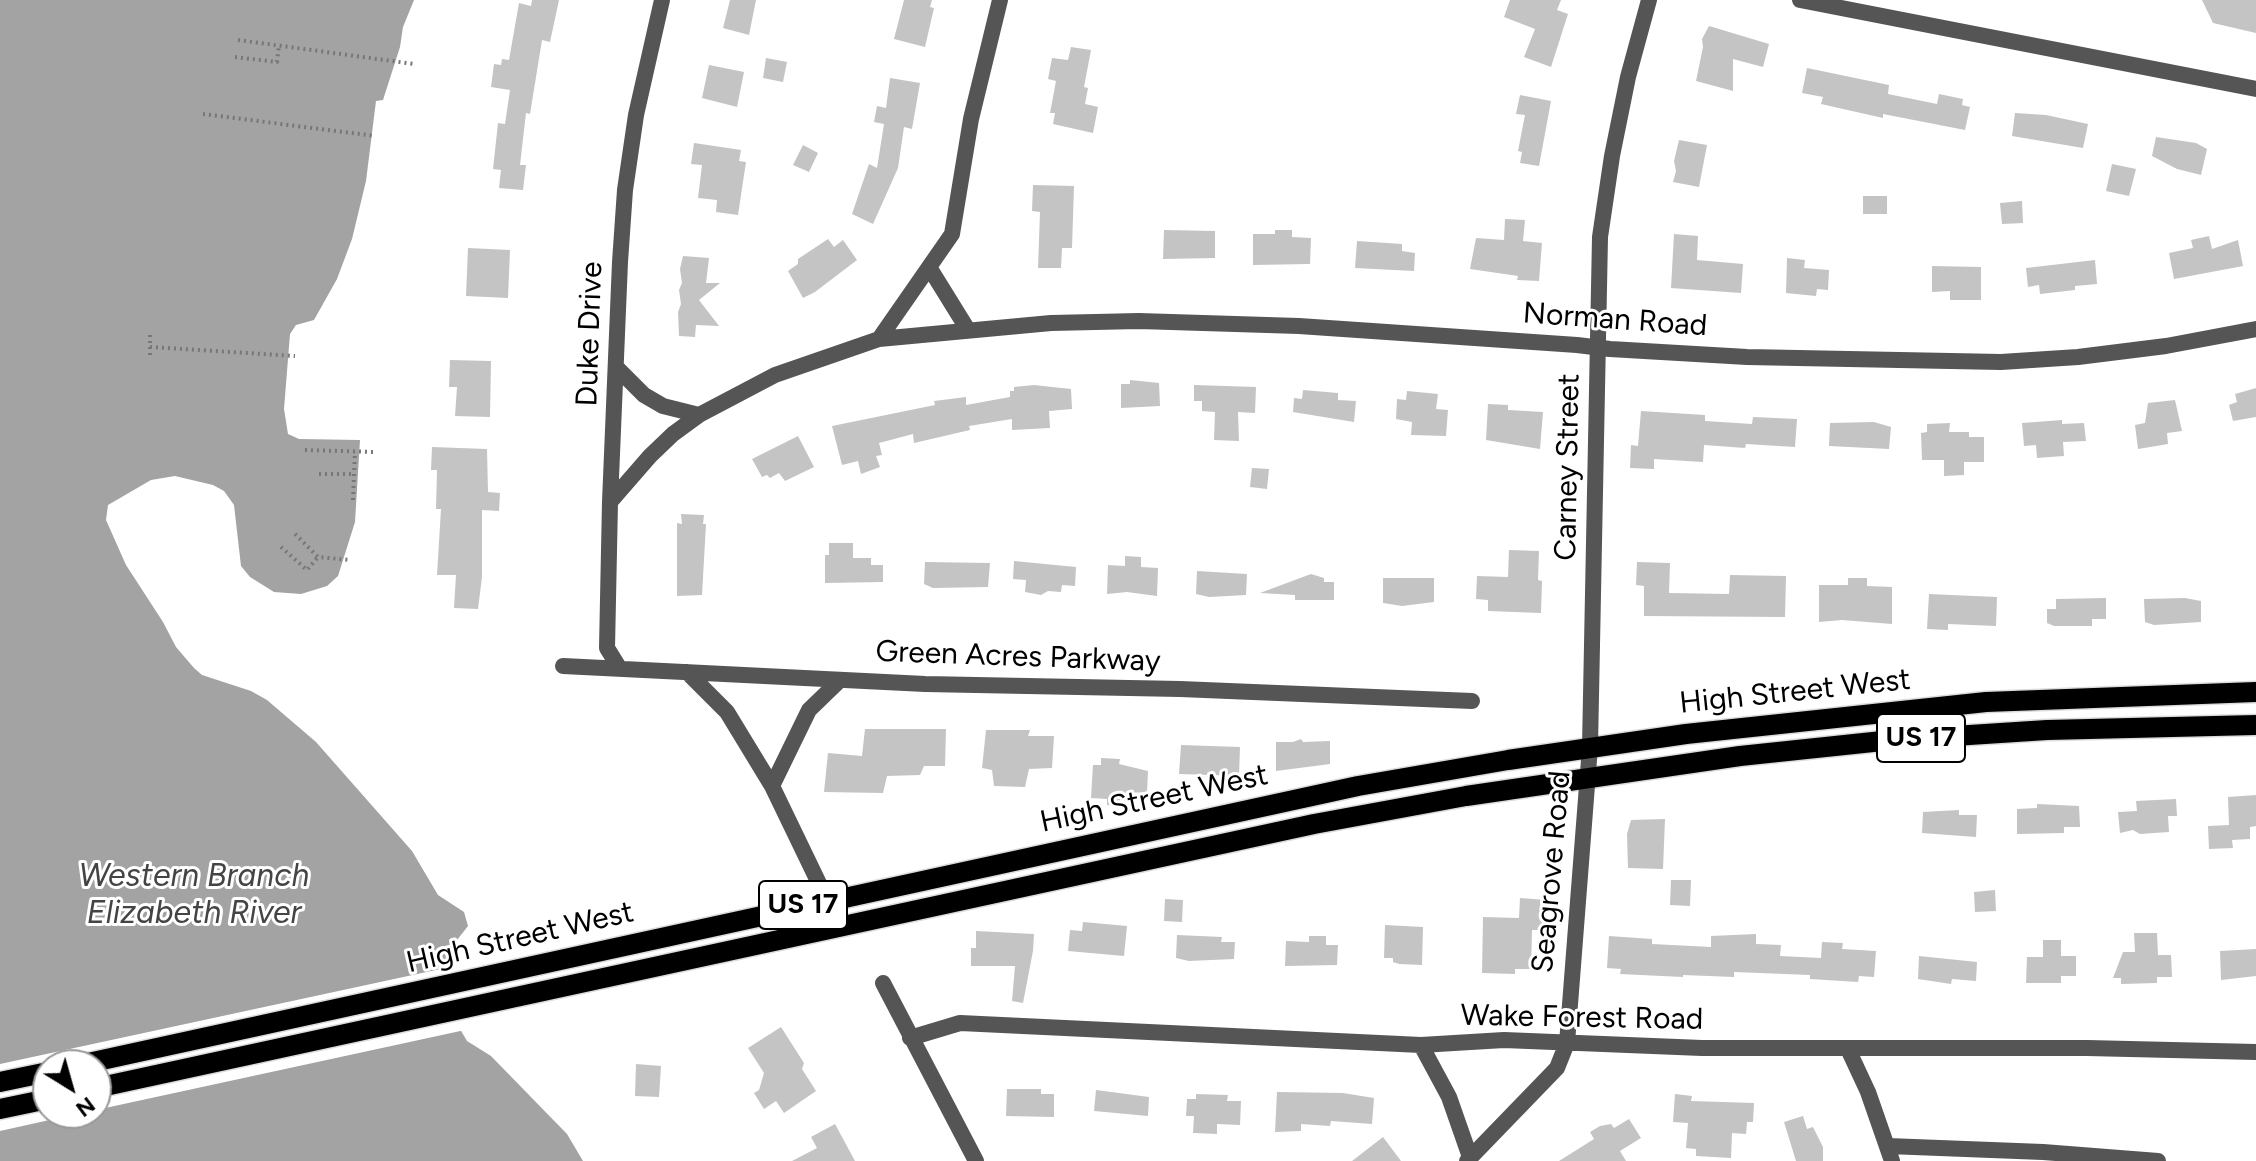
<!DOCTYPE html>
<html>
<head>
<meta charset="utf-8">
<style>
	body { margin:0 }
	#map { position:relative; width:2256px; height:1161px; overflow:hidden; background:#fff; font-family:Figtree,sans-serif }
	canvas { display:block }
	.north { position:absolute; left:32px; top:1049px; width:80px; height:80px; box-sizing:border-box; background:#fff; border:2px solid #999; border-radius:50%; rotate:143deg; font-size:22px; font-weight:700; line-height:32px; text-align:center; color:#000 }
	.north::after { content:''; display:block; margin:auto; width:28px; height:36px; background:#000; clip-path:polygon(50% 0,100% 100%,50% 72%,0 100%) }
</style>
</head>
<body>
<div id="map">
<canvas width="2256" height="1161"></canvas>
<div class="north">N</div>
</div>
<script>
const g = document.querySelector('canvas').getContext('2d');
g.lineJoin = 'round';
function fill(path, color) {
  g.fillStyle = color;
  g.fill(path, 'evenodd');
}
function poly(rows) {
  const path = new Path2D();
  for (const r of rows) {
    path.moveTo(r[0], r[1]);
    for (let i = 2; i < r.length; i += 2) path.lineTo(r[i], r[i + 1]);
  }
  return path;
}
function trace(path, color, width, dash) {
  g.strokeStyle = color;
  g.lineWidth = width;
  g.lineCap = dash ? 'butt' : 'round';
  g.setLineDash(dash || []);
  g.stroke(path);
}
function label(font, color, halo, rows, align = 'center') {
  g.font = font + ' Figtree,sans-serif';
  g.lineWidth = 6;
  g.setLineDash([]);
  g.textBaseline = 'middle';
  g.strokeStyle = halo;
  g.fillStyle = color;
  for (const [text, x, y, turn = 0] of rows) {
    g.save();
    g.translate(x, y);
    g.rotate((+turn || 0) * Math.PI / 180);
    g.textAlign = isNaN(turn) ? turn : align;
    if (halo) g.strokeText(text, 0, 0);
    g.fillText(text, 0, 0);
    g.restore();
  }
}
const water = poly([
	[0,0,414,0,403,27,400,47,383,100,376,101,366,181,352,239,337,279,314,320,296,325,290,334,284,409,288,434,299,439,360,440,355,522,338,576,327,586,301,594,274,592,250,577,241,566,234,505,224,491,213,485,175,476,151,480,108,505,106,520,126,565,163,622,176,647,194,668,202,675,251,691,267,700,316,742,412,851,438,895,464,912,468,926,457,940,453,951,460,1029,467,1041,491,1056,567,1134,583,1161,0,1161],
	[48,1065,96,1065,96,1113,48,1113]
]);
const pier = poly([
	[459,965,465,1030,96,1110,96,1065,48,1065,48,1113,81,1113,0,1131,0,1064]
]);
const building = poly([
	[532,0,559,0,550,42,542,40,530,114,526,113,520,165,526,165,523,190,499,188,501,170,493,169,498,123,505,124,510,90,491,87,494,64,501,65,502,59,509,60,519,3,531,6],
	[730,0,756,0,749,35,723,28],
	[904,0,932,0,930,7,934,8,925,47,894,39],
	[1510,0,1561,0,1557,10,1568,14,1551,67,1524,57,1535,29,1504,17],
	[2202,0,2256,0,2256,33,2213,23],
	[1709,26,1769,44,1763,67,1733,59,1733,91,1696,81,1703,47,1702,39],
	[1071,47,1091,50,1084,87,1088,88,1085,104,1098,107,1093,133,1053,124,1055,113,1050,113,1056,81,1048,79,1052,58,1068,60],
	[766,58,787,62,783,82,763,78],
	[709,65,744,72,737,107,702,98],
	[1807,68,1889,85,1888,94,1937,104,1939,94,1963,99,1962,105,1970,107,1965,130,1883,114,1883,118,1821,104,1823,97,1802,93],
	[890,78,920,83,912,129,904,127,898,168,873,224,852,214,869,164,877,168,884,124,874,122,877,106,886,108],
	[1520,95,1551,101,1539,166,1520,163,1522,152,1518,151,1525,115,1516,114],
	[2015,113,2046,115,2088,124,2083,148,2012,136],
	[2156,137,2196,143,2207,149,2201,175,2177,169,2152,156],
	[1679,140,1707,145,1699,187,1673,182,1676,171,1674,161],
	[694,143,741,150,739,161,746,162,738,215,716,212,717,200,698,198,702,165,691,164],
	[803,145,818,153,809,172,793,165],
	[2112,164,2136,169,2129,196,2106,191],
	[1033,185,1074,186,1072,248,1062,248,1061,268,1038,268,1040,212,1032,211],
	[1863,196,1887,196,1887,214,1863,214],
	[2022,201,2023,223,2002,224,2000,203],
	[1505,219,1525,220,1523,241,1542,243,1539,281,1517,280,1518,276,1470,269,1476,238,1504,240],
	[1164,230,1215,231,1215,258,1163,259],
	[1275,230,1292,230,1292,237,1311,238,1310,264,1253,265,1253,234,1275,234],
	[1674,234,1698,236,1697,260,1743,264,1741,293,1671,288],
	[2209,236,2212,249,2238,240,2243,266,2174,279,2169,253,2193,248,2191,240],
	[828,239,834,247,843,240,857,260,815,292,803,298,788,271,798,264,798,259],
	[1357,241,1402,244,1402,251,1415,253,1414,271,1355,268],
	[468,248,510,250,508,298,466,296],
	[683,256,709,258,706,283,720,283,699,300,719,326,696,325,695,337,679,336,678,312,681,304,679,290,682,283,680,269],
	[1787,258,1805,260,1804,268,1829,270,1828,290,1817,289,1816,296,1786,293],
	[2095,260,2097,284,2075,286,2075,290,2040,294,2039,285,2028,287,2026,268],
	[1932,266,1981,267,1981,300,1950,300,1950,291,1932,292],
	[450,360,491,361,490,417,455,416,457,387,449,387],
	[1130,380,1159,383,1160,406,1121,408,1121,384,1130,384],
	[1034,385,1071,389,1072,409,1049,411,1050,428,1012,430,1012,419,969,426,970,430,914,443,913,434,879,443,882,455,876,456,880,467,861,474,858,461,842,465,832,426,935,405,934,401,966,397,966,405,1010,397,1010,391,1014,391,1014,387],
	[1194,385,1256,387,1255,413,1238,412,1239,441,1214,440,1215,412,1202,411,1202,401,1194,401],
	[2256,388,2256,417,2233,421,2229,405,2237,402,2235,394],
	[1303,390,1338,393,1338,400,1356,401,1354,422,1293,412,1294,398,1302,399],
	[1407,391,1438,394,1436,409,1448,410,1446,436,1411,435,1412,422,1396,419,1397,399,1406,400],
	[2175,400,2182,431,2167,433,2168,444,2138,449,2135,425,2145,423,2148,403],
	[1488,404,1508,405,1508,410,1543,412,1540,449,1486,440],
	[1641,411,1705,415,1705,421,1752,424,1753,417,1797,419,1795,447,1746,444,1745,448,1704,445,1703,462,1654,459,1654,469,1630,468,1631,445,1638,446],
	[2062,420,2062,424,2084,423,2086,441,2063,442,2064,456,2037,458,2036,445,2024,446,2022,423],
	[1874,422,1891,427,1889,449,1829,446,1830,423],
	[1950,423,1949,432,1969,432,1969,437,1984,437,1984,462,1964,462,1964,475,1944,476,1944,460,1922,460,1921,433,1927,432,1927,424],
	[798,436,814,467,785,481,779,473,770,478,767,475,762,477,752,459],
	[432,447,487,449,488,492,500,493,499,511,482,510,482,577,478,609,454,608,456,575,437,575,441,509,436,509,437,470,431,470],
	[1252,468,1269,469,1267,489,1250,487],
	[681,514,704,515,703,524,706,524,702,595,677,596,677,523,682,524],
	[829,543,853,543,853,558,871,558,871,565,883,565,883,582,825,583,825,555,829,555],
	[1509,550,1539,551,1538,580,1542,581,1541,613,1488,611,1488,600,1476,599,1477,576,1508,577],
	[1125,556,1141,557,1141,567,1158,568,1157,596,1127,592,1107,594,1108,565,1125,566],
	[1014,561,1076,567,1075,586,1062,585,1061,592,1048,591,1041,595,1025,592,1026,580,1013,579],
	[925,562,990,563,988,587,933,588,924,584],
	[1637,562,1670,563,1669,593,1729,594,1730,575,1786,576,1785,617,1644,616,1644,586,1636,585],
	[1197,571,1247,574,1246,595,1209,597,1196,594],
	[1311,574,1324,578,1324,582,1334,582,1334,600,1295,600,1295,595,1260,593],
	[1383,578,1434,578,1434,602,1402,606,1383,603],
	[1848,578,1867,578,1867,586,1892,587,1892,624,1842,620,1819,622,1819,585,1848,585],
	[1929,594,1997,597,1996,626,1948,624,1948,630,1927,629],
	[2106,598,2106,619,2092,619,2092,626,2054,626,2047,623,2047,609,2056,609,2056,599],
	[2185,598,2201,601,2201,622,2154,625,2145,622,2144,599],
	[865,729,946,729,945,766,924,766,920,775,887,776,883,793,824,792,828,753,862,756],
	[986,730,1030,730,1028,736,1054,736,1052,768,1029,769,1025,787,994,786,992,770,982,768],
	[1301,739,1303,742,1330,741,1330,764,1276,771,1276,742,1293,742],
	[1181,745,1240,747,1239,776,1179,774],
	[1101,758,1120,759,1119,764,1148,771,1147,793,1126,792,1125,806,1107,805,1107,799,1091,798,1093,765,1101,765],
	[2256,795,2256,826,2250,827,2250,839,2232,840,2233,848,2209,849,2208,826,2229,825,2228,797],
	[2176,799,2177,816,2168,816,2169,832,2140,834,2133,830,2120,833,2118,812,2137,811,2136,801],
	[2037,804,2079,806,2080,827,2064,827,2064,833,2017,834,2017,809,2037,808],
	[1959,810,1959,815,1977,815,1976,837,1922,833,1923,812],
	[1665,819,1663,869,1628,868,1627,834,1631,820],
	[1671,880,1691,880,1690,906,1670,905],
	[1995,890,1996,911,1975,912,1974,892],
	[1520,898,1546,900,1544,930,1532,930,1531,969,1515,969,1515,974,1482,973,1483,917,1519,918],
	[1165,899,1183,900,1182,922,1164,921],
	[1083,922,1127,926,1124,956,1068,951,1070,930,1082,931],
	[1385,925,1423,927,1422,965,1399,964,1393,962,1393,958,1384,958],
	[976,931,1034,934,1033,951,1023,1003,1012,1001,1015,966,971,966,971,948,976,948],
	[2134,933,2157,933,2158,955,2171,955,2172,977,2157,977,2157,983,2121,984,2121,978,2113,978,2123,952,2135,952],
	[1756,934,1756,944,1781,945,1780,956,1821,958,1822,942,1843,943,1842,949,1876,951,1874,977,1859,976,1858,982,1810,979,1810,975,1734,972,1734,977,1683,975,1683,977,1620,974,1621,969,1607,968,1609,936,1652,939,1652,944,1711,947,1711,936],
	[1177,935,1222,937,1221,942,1235,942,1234,959,1189,961,1176,958],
	[1309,936,1326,936,1326,945,1338,945,1337,965,1285,966,1286,941,1309,942],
	[2043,940,2061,940,2061,956,2076,956,2076,976,2061,976,2061,983,2026,983,2027,957,2043,957],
	[2256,949,2256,976,2221,980,2220,951],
	[1919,956,1977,962,1976,981,1952,979,1951,984,1918,979],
	[781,1027,804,1063,802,1069,816,1091,784,1113,776,1101,764,1109,754,1093,759,1090,764,1073,748,1048],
	[636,1064,661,1066,659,1097,635,1096],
	[1007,1089,1041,1089,1041,1094,1054,1094,1054,1117,1006,1116],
	[1096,1090,1149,1097,1148,1116,1094,1111],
	[1277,1092,1343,1093,1374,1098,1372,1124,1331,1121,1330,1126,1301,1124,1301,1131,1275,1132],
	[1196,1094,1228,1095,1227,1101,1241,1101,1240,1125,1217,1124,1217,1134,1193,1133,1194,1116,1186,1116,1187,1099,1196,1099],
	[1675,1094,1692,1096,1691,1101,1754,1103,1753,1122,1747,1122,1746,1134,1732,1133,1731,1158,1696,1156,1696,1149,1686,1148,1688,1123,1673,1122],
	[1803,1116,1807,1129,1813,1127,1823,1147,1823,1161,1796,1161,1784,1122],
	[1629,1119,1641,1138,1620,1151,1626,1161,1559,1161,1594,1139,1590,1132,1600,1126,1611,1124,1614,1128],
	[835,1124,855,1161,792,1161,817,1148,811,1137],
	[1383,1137,1401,1161,1352,1161]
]);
const path = poly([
	[238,40,414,64],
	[235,57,277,62,279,45],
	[203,114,375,136],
	[150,335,150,359],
	[150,347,295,356],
	[305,450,375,452],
	[319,474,354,474],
	[353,500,355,452],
	[295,534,318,557,350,560],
	[281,547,307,570,318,557]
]);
const street = poly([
	[1800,0,2256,89],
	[929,267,968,330],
	[879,339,952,234,971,119,1000,0],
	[616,367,644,395,663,406,699,415],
	[610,502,650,456,673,434,699,415,775,375,879,339,1051,323,1139,321,1299,326,1577,345,1610,349,1747,357,2001,362,2078,357,2166,346,2256,329],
	[563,666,925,684,1180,689,1472,701],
	[620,669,607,648,610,502,620,262,625,190,636,115,662,0],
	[687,672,727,712,772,786,827,900],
	[772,786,809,710,840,680],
	[883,983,976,1161],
	[910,1038,960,1023,1421,1045,1504,1040,1702,1048,2087,1048,2256,1052],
	[1421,1045,1449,1097,1470,1157],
	[1848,1049,1868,1092,1892,1161],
	[1888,1146,2043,1152,2158,1161],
	[1467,1161,1557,1068,1567,1043,1590,747,1600,237,1612,156,1628,77,1649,0]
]);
const primary = poly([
	[79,1065,1358,786,1508,760,1686,734,1986,702,2256,692],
	[0,1082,48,1072],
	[96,1088,1314,824,1466,796,1740,756,1892,740,2047,730,2256,725],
	[0,1109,48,1099]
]);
const shields = [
	[1921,738,88],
	[803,905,88]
];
const shieldNames = [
	["US 17",1921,738],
	["US 17",803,905]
];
const streetNames = [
	["Norman Road",1615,320,4],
	["Duke Drive",590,334,-88],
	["Carney Street",1568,467,-89],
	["Green Acres Parkway",1018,657,2],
	["High Street West",1795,692,-6],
	["High Street West",1154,799,-12],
	["Seagrove Road",1552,872,-85],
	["High Street West",520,938,-13],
	["Wake Forest Road",1582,1018,1]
];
const waterNames = [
	["Western Branch",194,877],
	["Elizabeth River",194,914]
];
fill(water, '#a3a3a3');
fill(pier, '#fff');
fill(building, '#c4c4c4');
trace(primary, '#dbdbdb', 23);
trace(path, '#777', 4, [2, 4]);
trace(street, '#555', 16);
trace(primary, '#000', 20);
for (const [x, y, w] of shields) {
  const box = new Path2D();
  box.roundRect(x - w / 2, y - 24, w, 48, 6);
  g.fillStyle = '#fff';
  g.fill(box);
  trace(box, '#000', 2);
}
label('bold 28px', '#000', null, shieldNames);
label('30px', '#000', '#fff', streetNames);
label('italic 32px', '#444', '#fff', waterNames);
</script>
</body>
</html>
